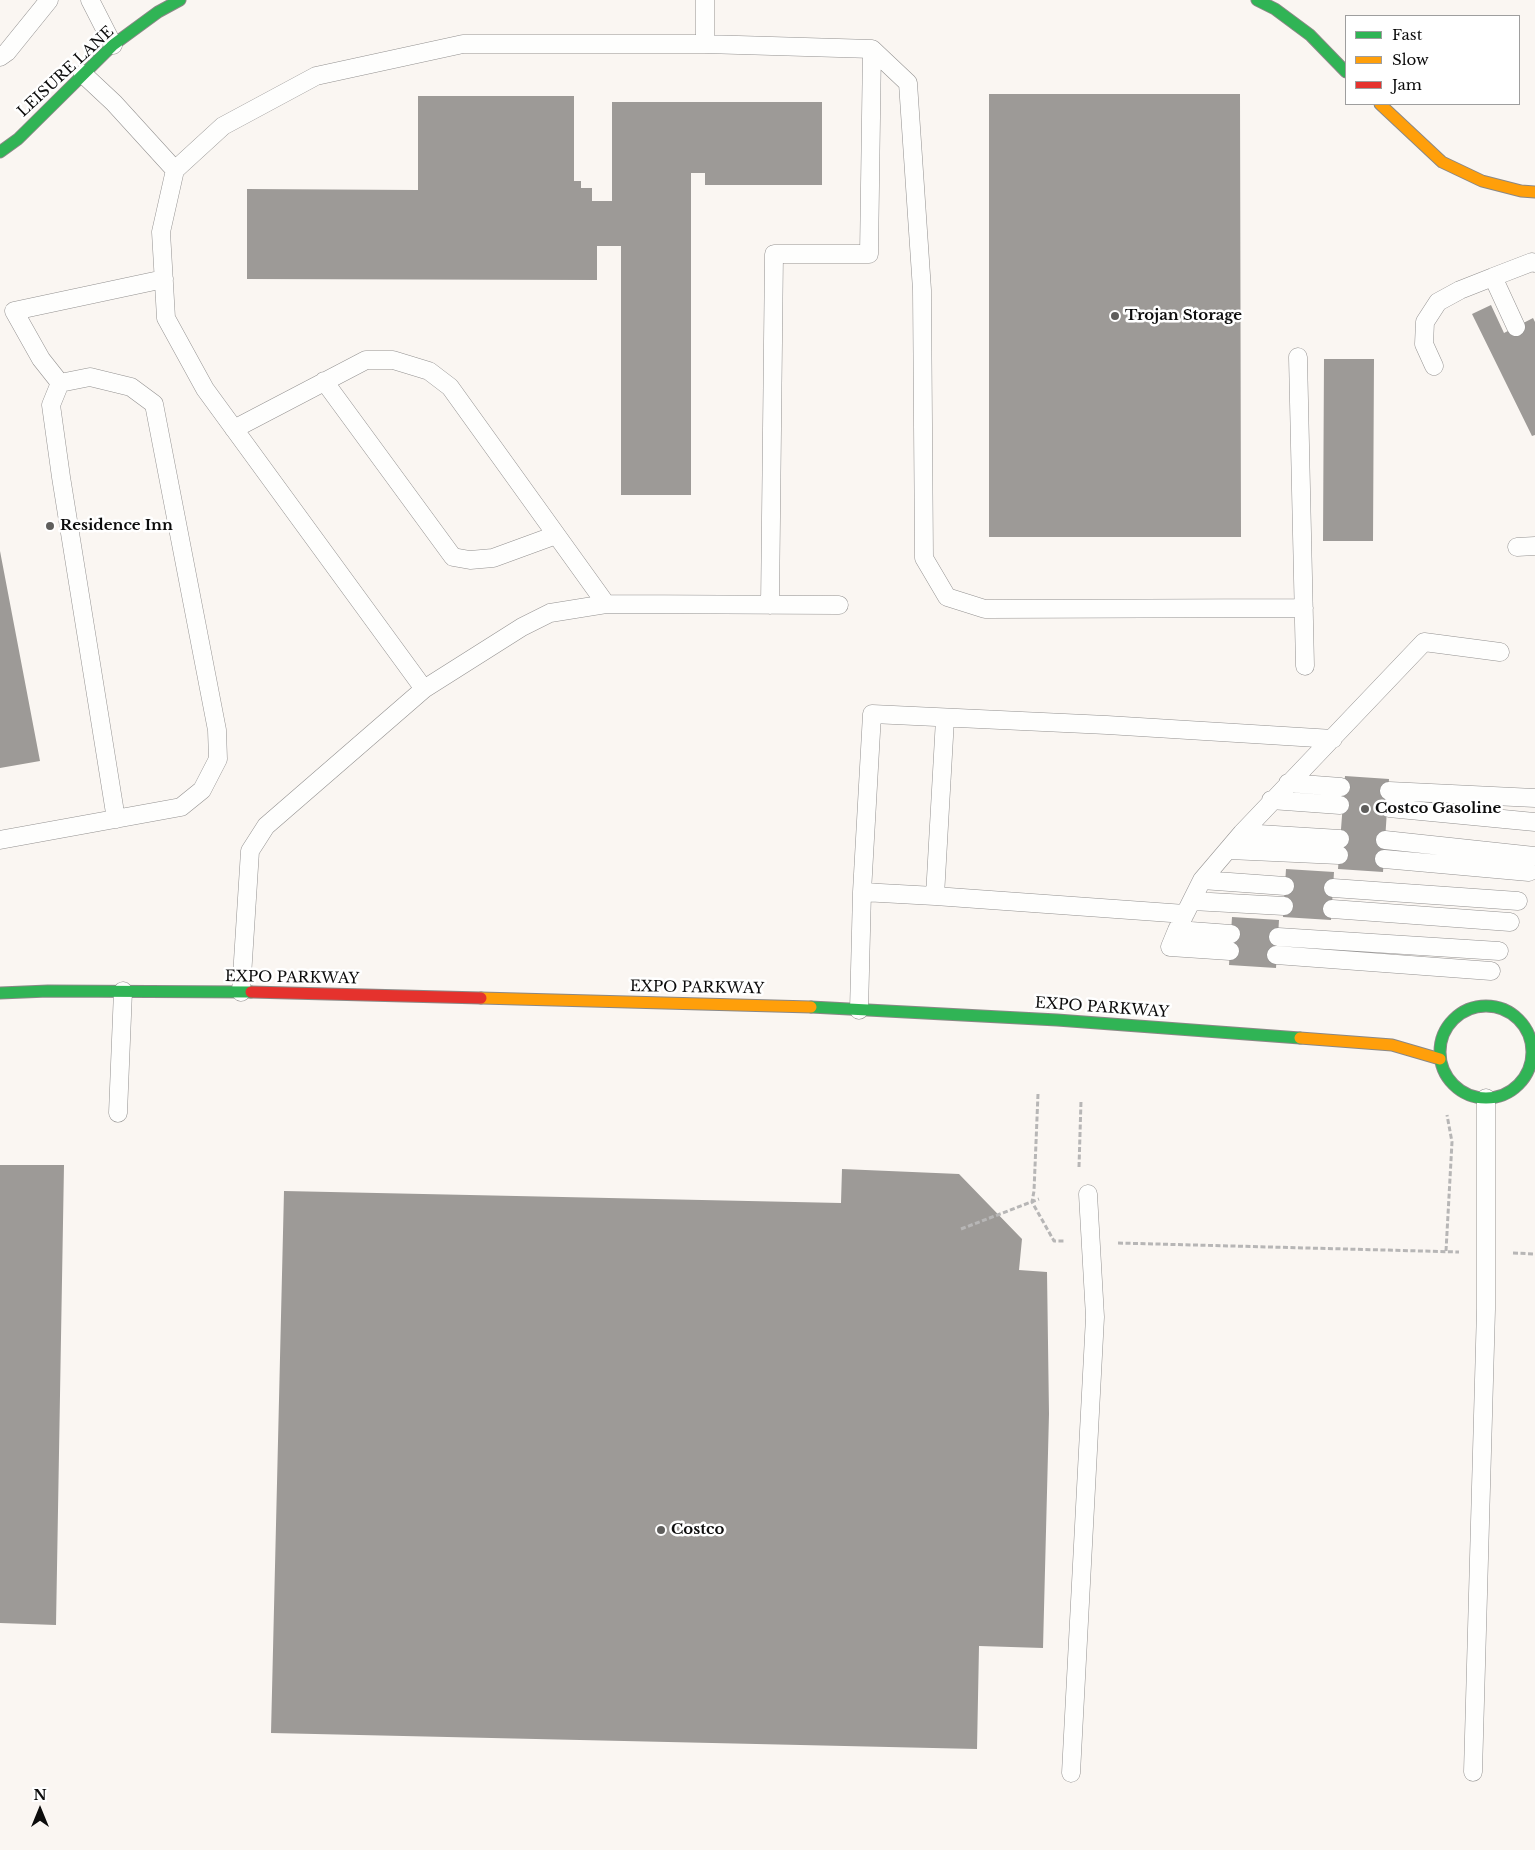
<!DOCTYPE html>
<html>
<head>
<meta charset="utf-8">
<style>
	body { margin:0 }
	#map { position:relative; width:1535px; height:1850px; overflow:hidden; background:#faf6f2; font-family:"Libre Baskerville",serif }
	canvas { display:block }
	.legend { position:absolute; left:1345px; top:15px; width:175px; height:90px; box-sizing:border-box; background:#fff; border:1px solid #9e9e9e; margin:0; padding:6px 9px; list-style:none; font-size:15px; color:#0c0c0c }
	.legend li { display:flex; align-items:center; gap:10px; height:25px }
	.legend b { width:25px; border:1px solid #9e9e9e }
	.north { position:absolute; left:15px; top:1785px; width:50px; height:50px; -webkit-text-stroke:4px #fff; paint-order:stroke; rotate:0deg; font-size:14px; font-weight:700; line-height:20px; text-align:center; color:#0c0c0c }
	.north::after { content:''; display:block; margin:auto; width:18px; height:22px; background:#0c0c0c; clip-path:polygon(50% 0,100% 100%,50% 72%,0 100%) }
</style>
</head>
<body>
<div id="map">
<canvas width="1535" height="1850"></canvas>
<ul class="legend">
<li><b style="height:6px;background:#30b455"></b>Fast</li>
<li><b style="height:6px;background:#ff9f0a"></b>Slow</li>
<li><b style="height:6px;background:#e5322d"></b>Jam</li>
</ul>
<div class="north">N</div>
</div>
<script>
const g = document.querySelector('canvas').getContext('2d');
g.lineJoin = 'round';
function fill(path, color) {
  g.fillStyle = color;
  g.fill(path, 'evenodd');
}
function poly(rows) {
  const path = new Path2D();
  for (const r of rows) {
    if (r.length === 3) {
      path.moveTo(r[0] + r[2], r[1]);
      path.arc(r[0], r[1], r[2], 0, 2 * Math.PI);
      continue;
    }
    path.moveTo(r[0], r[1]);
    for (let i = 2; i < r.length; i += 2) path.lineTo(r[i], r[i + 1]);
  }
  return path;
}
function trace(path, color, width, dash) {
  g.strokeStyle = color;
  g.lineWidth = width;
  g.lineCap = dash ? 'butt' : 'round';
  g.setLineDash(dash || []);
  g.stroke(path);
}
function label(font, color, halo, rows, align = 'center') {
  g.font = font + ' "Libre Baskerville",serif';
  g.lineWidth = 5;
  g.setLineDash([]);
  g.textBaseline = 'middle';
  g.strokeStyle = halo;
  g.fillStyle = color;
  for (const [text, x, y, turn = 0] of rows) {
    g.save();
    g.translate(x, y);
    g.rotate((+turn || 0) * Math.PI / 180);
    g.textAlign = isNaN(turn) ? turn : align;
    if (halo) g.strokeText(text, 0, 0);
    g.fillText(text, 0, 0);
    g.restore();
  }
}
const building = poly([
	[989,94,1240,94,1241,537,989,537],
	[418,96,574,96,574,181,581,181,581,188,592,188,592,201,612,201,612,102,822,102,822,185,705,185,705,173,691,173,691,495,621,495,621,246,597,246,597,280,247,279,247,189,418,190],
	[1491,305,1504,333,1533,318,1535,322,1535,435,1532,436,1472,314],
	[1324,359,1374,359,1373,541,1323,541],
	[0,551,40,761,0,768],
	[1345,776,1389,779,1383,872,1338,869],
	[1286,869,1334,872,1331,920,1283,917],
	[1232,917,1279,920,1276,968,1229,965],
	[0,1165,64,1165,56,1625,0,1623],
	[842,1169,959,1174,1022,1239,1019,1270,1047,1272,1049,1414,1043,1648,979,1646,977,1749,271,1733,284,1191,841,1203]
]);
const path = poly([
	[1038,1094,1034,1191,1032,1202,1054,1241,1065,1241],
	[1079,1167,1081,1101],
	[961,1229,1039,1199],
	[1118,1243,1459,1252],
	[1446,1251,1452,1142,1447,1115],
	[1513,1253,1535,1254]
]);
const lane = poly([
	[90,0,113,45],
	[705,0,705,44,872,49,908,83,922,290,924,558,947,597,985,609,1304,608],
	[0,57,7,52,49,0],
	[83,74,114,103,175,170,161,232,166,318,205,389,424,689,266,826,250,851,241,992],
	[175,170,223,126,316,76,463,44,705,44],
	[1516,327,1493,277,1532,262,1535,263],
	[1298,357,1305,666],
	[1434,366,1424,344,1425,322,1438,302,1460,290,1493,277],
	[324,381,453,557,470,560,493,558,556,535],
	[60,383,51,405,61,477,116,819],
	[234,429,366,360,393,360,429,371,450,387,606,604],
	[1517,547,1535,546],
	[770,605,774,254,869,254,872,49],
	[424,689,522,627,550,613,606,604,839,605],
	[1288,783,1341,787],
	[1389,791,1535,798],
	[1271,800,1340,805],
	[1389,808,1535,822],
	[1242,833,1340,839],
	[0,840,181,807,202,790,218,759,217,730,154,404,131,387,90,377,60,383,41,359,14,311,164,279],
	[1385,840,1535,856],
	[1229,850,1339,855],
	[1384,859,1529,872],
	[1202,880,1285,886],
	[1333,888,1518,901],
	[862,892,935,896,1185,914],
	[935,896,945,719],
	[1192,901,1284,906],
	[1332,909,1510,922],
	[1177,930,1231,934],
	[1278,937,1499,951],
	[1230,951,1170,947,1177,930,1202,880,1242,833,1424,642,1500,652],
	[1276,955,1491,971],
	[859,1010,862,892,872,714,1107,725,1333,739],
	[118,1113,123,991],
	[1473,1772,1486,1309,1486,1098],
	[1071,1773,1095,1317,1088,1194]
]);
const fast = poly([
	[1257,0,1275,9,1310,35,1346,72],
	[0,152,18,139,113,45,158,12,180,0],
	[0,993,48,991,251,992],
	[1486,1052,46],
	[811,1007,1057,1020,1300,1038]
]);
const slow = poly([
	[1380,104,1442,162,1482,181,1521,191,1535,192],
	[481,998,811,1007],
	[1300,1038,1392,1045,1440,1059]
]);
const jam = poly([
	[251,992,481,998]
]);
const markers = [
	[1115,316,5,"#5f5e5c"],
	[50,526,5,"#5f5e5c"],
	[1365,809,5,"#5f5e5c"],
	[661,1530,5,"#5f5e5c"]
];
const streetNames = [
	["LEISURE LANE",66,72,-43],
	["EXPO PARKWAY",292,978,1],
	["EXPO PARKWAY",697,988,1],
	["EXPO PARKWAY",1102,1008,4]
];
const poiNames = [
	["Trojan Storage",1125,316],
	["Residence Inn",60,526],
	["Costco Gasoline",1375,809],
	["Costco",671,1530]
];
fill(building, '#9d9a97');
trace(lane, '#939190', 19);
trace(fast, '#8a8886', 13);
trace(slow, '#8a8886', 13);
trace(jam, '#8a8886', 13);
trace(path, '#b7b6b6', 3, [5, 2.5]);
trace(lane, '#fefefd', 18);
trace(fast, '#30b455', 11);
trace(slow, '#ff9f0a', 11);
trace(jam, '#e5322d', 11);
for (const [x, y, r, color] of markers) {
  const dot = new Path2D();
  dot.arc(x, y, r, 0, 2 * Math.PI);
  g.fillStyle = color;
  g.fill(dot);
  trace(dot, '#fff', 2);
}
label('15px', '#0c0c0c', '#fff', streetNames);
label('bold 15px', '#0c0c0c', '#fff', poiNames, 'left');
</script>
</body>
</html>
